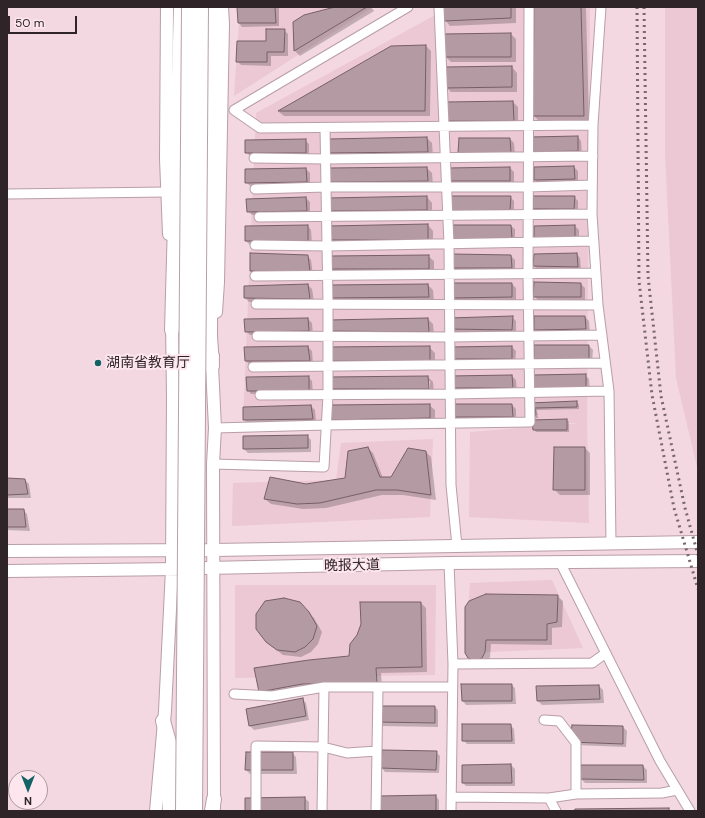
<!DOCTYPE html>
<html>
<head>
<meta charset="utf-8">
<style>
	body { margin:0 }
	#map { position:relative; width:705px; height:818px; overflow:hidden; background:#f3d7e1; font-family:"DM Sans",sans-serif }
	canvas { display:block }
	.frame { position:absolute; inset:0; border:8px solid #2f2529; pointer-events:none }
	.north { position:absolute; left:8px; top:770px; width:40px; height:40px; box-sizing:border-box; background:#fde6ee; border:1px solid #ab999f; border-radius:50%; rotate:180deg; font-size:11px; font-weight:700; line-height:16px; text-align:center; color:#2f2529 }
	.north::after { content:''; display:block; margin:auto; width:14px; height:18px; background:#126266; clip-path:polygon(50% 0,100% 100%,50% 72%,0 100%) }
	.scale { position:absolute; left:8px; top:16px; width:69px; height:18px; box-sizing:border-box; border:2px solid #2f2529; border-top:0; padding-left:5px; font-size:12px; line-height:14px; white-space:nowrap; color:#2f2529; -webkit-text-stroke:3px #fde6ee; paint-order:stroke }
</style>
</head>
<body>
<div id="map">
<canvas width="705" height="818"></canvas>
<div class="frame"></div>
<div class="north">N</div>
<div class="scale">50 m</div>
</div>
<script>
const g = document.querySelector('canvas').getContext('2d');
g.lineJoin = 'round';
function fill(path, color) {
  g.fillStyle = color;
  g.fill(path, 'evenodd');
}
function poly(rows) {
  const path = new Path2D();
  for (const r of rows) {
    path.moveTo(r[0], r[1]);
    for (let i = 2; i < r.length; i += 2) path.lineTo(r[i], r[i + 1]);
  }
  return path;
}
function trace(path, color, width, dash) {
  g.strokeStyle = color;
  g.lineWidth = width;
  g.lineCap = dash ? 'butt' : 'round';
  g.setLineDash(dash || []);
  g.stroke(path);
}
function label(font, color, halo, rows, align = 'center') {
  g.font = font + ' "DM Sans","Noto Sans SC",sans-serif';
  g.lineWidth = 4;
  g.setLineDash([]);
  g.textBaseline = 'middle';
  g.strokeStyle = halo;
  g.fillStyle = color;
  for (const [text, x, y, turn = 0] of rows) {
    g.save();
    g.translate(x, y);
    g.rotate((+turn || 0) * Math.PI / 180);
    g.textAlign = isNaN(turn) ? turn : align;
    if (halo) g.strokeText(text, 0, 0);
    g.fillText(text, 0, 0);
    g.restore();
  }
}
const built = poly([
	[240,7,373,7,234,96],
	[450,7,590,7,587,423,589,523,469,517,470,432,581,423,243,420,256,113],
	[665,7,698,7,698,471,676,378,665,153],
	[433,439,430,517,232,526,233,483,336,480,341,443],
	[552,580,583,648,465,653,470,583],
	[235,585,436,585,435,675,235,678]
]);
const shadow = poly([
	[238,7,279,7,279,26,242,27,239,23],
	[339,7,371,7,374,11,300,56,295,51,294,23],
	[444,7,516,7,516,23,450,26,445,20],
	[535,7,585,7,586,9,589,121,539,121,534,116],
	[284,30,288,34,288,56,271,56,271,66,241,65,237,61],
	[511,34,516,39,516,62,451,62,446,57,445,35],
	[426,46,431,51,430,116,284,116,279,112,391,47],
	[512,67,517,73,517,92,451,92,446,87],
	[513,102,518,107,518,126,453,126,447,121],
	[578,137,581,141,582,155,536,156,532,152],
	[427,138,432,143,433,157,335,158,330,153],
	[510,139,514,143,515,156,463,156],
	[305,140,309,144,309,156,250,156,246,152],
	[574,167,578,171,578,183,539,184,535,180],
	[427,168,432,173,433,186,335,186,330,181],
	[510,168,514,172,514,184,454,184,450,180,450,169],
	[306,169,310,173,310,186,250,186,246,182],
	[427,197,432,203,432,215,335,216,330,211],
	[510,197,514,201,514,213,453,214],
	[574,197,578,201,578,212,538,213,534,209],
	[306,198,310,202,310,215,252,215,248,211],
	[428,225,433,231,433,244,336,245,330,240],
	[308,226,311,230,312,244,250,245,246,241,246,227],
	[511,226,515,229,515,241,456,243,453,239],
	[575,226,579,230,579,241,535,237],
	[577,254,580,258,581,270,538,270,534,266],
	[307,256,311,260,313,275,255,275,251,271],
	[428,256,434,261,434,274,337,274,331,269],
	[511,256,515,260,515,271,456,271,452,267],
	[512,284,516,288,516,301,458,301,454,297],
	[581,284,585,288,585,300,538,300,534,296],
	[308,285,312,289,314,302,249,302,245,298],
	[428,285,433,290,434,302,337,303,331,298],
	[512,317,516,321,516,333,454,332,450,319],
	[585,317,589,321,590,332,539,333,535,329],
	[308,319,312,323,313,335,250,335,246,331],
	[428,319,433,324,434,336,335,336,329,330],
	[589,346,593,350,592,362,539,363,535,359],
	[308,347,312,351,313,365,250,365,246,361],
	[429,347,435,353,435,366,335,366,329,360],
	[512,347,516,351,515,363,454,363,450,359],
	[585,375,589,379,590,391,538,392],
	[512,376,516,380,517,392,455,392,451,388],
	[308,377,312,381,313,394,251,394,248,390],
	[428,377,433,382,434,394,430,394,430,381,428,381,428,394,335,394,329,389],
	[577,402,579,405,579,409,537,410,538,418,534,418,531,404],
	[429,405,435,410,435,423,337,424,331,419],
	[512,405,516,409,516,421,455,420,451,416],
	[311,406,315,410,316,422,248,424,244,420],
	[567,420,569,422,569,432,536,432,534,429],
	[307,436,311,440,311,452,248,453,244,449,244,437],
	[368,448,373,453,383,478,392,478,426,452,431,457,436,500,403,495,382,495,326,508,303,509,271,504,265,499,346,479],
	[585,448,590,453,590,495,560,495,554,489],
	[7,479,25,480,29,484,31,498,7,498],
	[7,510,23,510,27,514,30,531,7,530],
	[557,596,563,601,562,627,552,628,552,645,491,644,490,657,487,664,474,663,469,657,466,653],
	[299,603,314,618,322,632,318,644,311,652,301,657,283,655,266,642],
	[421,603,426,608,427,672,381,673,382,688,308,689,266,697,255,669,350,657],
	[511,685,515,688,516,704,466,705,463,701],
	[599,686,603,690,604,703,542,705,538,701],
	[302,699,306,703,309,720,254,730,250,726,247,709],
	[435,707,438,710,438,727,382,726,378,722],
	[510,725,514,729,515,744,467,744,463,740],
	[623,727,627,731,626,747,575,745,571,742],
	[383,751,436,752,440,756,439,773,385,772,382,768],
	[292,753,296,757,297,774,250,774,246,770],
	[511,765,515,769,515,786,466,786,463,783],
	[643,766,647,770,647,783,585,783,581,779],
	[436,796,439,800,439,811,381,811],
	[305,798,309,802,309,811,246,811]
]);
const building = poly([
	[237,7,275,7,276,23,238,23,237,7],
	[335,7,367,7,294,51,293,22,304,15,335,7],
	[443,7,511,7,511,18,444,21,443,7],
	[534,7,581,7,584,116,533,116,534,7],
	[266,29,285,29,284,52,267,52,267,62,236,62,237,41,266,41,266,29],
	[511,33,511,57,445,57,444,34,511,33],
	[426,45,425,111,278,111,391,46,426,45],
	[512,66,512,87,445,88,445,67,512,66],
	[513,101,514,121,446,121,446,102,513,101],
	[578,136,578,151,531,152,531,137,578,136],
	[427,137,428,152,329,153,329,139,427,137],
	[459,138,510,138,511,153,458,153,459,138],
	[306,139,306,153,245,153,245,140,306,139],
	[574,166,575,179,534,180,534,167,574,166],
	[427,167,428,181,329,182,329,168,427,167],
	[510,167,510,181,449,181,448,168,510,167],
	[306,168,307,182,245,183,245,169,306,168],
	[427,196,427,210,329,211,329,198,427,196],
	[449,196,511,196,510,210,448,211,449,196],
	[533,196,575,196,574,209,533,209,533,196],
	[306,197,307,211,247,212,246,199,306,197],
	[428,224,428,240,329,240,329,226,428,224],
	[308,225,308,241,245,241,245,226,308,225],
	[451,225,511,225,512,238,452,239,451,225],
	[575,225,575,237,534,238,534,226,575,225],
	[250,253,308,255,310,272,250,271,250,253],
	[577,253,578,267,533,266,534,254,577,253],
	[452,254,511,255,512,268,451,268,452,254],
	[429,255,429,269,330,269,331,256,429,255],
	[534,282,581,283,581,297,533,297,534,282],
	[453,283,512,283,512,297,453,298,453,283],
	[308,284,310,299,244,298,244,286,308,284],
	[428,284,429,297,330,298,330,285,428,284],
	[513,316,512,330,449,329,449,318,513,316],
	[534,316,585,316,586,329,534,330,534,316],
	[308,318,309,331,245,332,244,319,308,318],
	[428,318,429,332,328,331,328,320,428,318],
	[534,345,589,345,589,359,534,359,534,345],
	[308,346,310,361,245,361,244,347,308,346],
	[430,346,430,361,328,361,328,347,430,346],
	[512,346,512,359,449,359,449,347,512,346],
	[586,374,586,388,533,388,533,375,586,374],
	[512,375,513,388,450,388,450,376,512,375],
	[309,376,309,391,247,391,246,377,309,376],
	[428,376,429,389,328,389,328,377,428,376],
	[577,401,577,407,535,408,536,415,530,416,530,403,577,401],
	[430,404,430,418,330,420,330,405,430,404],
	[450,404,512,404,513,417,450,417,450,404],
	[311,405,313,419,243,420,243,407,311,405],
	[567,419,567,430,533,430,532,420,567,419],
	[308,435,308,448,243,449,243,436,308,435],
	[368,447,380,477,391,477,408,448,426,451,431,495,397,490,376,490,320,503,297,504,264,499,270,477,306,484,345,478,348,451,368,447],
	[554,447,585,447,585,490,553,490,554,447],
	[7,478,25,479,28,494,7,495,7,478],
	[7,509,24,509,26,527,7,527,7,509],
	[486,594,558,595,557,622,547,624,547,640,486,640,485,652,482,658,475,661,468,658,465,653,465,607,469,601,486,594],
	[284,598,300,602,309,612,317,626,313,639,305,647,295,652,277,650,266,642,256,629,256,614,265,601,284,598],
	[360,602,421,602,422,667,376,668,377,683,302,684,259,692,254,668,309,660,349,656,350,644,357,635,361,624,360,602],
	[461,684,512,684,512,701,462,701,461,684],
	[599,685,600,699,537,701,536,686,599,685],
	[303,698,306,716,249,726,246,709,303,698],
	[378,706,435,706,435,723,377,722,378,706],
	[462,724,511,724,512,741,462,741,462,724],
	[572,725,623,726,623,744,570,742,572,725],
	[382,750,437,751,436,770,381,768,382,750],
	[246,752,293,752,293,770,245,770,246,752],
	[511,764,512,783,462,783,462,765,511,764],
	[581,765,643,765,644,780,580,779,581,765],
	[436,795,436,811,380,811,379,796,436,795],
	[305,797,305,811,245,811,245,798,305,797],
	[669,808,669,811,574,811,575,809,669,808]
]);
const minor = poly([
	[408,7,234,110,260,128,593,125],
	[439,7,449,244,451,485,457,546],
	[601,7,593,125,592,214,598,305,609,391,611,544],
	[254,158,326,159,593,156],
	[255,189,326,187,528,187,592,185],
	[7,194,167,192],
	[259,217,592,214],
	[255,245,327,246,594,241],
	[255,276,596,273],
	[256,304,598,305],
	[257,336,449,337,602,335],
	[253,367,605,363],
	[260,395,450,394,609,391],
	[215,428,326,425,530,422,528,274,529,7],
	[213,464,324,467,328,395,328,304,325,128],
	[560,562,660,761,690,811],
	[449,563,453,664,451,811],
	[453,664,592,663,606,653],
	[234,694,272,696,324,687,451,687],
	[544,720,559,721,576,743,576,794],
	[451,797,549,798,556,811],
	[549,798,576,794,662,793,677,790],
	[256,811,256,746,323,747,347,753,377,751],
	[322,811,324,687],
	[376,811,378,688]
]);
const major = poly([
	[167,7,166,159,169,234],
	[216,312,218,282,223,24,222,7],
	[213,356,212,366,215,428,213,464,214,808],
	[7,551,213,550,698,542],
	[206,568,449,563,698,561],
	[7,571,180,569],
	[156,811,165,711,172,569,173,397,172,321]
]);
const highway = poly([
	[211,7,210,336,212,366],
	[172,330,181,7],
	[163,721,170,746,170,811],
	[212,811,214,799]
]);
const rail = poly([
	[637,7,639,281,652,395,674,508,698,589],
	[644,7,648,276,661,396,685,508,698,555]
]);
const highwayBridge = poly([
	[183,811,189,7],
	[195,811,201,7]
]);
const markers = [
	[98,363,4,"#126266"]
];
const poiNames = [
	["湖南省教育厅",106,363]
];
const streetNames = [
	["晚报大道",352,566,-1]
];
fill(built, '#ebc8d4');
fill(shadow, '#0003');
fill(building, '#b49aa3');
trace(building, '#775f68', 1);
trace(minor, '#b99ea8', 11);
trace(major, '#b99ea8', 14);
trace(highway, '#b99ea8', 16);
trace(minor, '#fff', 9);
trace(major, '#fff', 12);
trace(highway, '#fff', 14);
trace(rail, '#78686e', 3, [2, 4]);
trace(highwayBridge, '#b99ea8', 16, []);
trace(highwayBridge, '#fff', 14);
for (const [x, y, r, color] of markers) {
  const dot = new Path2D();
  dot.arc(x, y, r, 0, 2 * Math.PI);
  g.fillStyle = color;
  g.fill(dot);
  trace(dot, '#fde6ee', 1.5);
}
label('14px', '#2f2529', '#fde6ee', poiNames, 'left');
label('14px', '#2f2529', '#fde6ee', streetNames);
</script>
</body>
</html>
